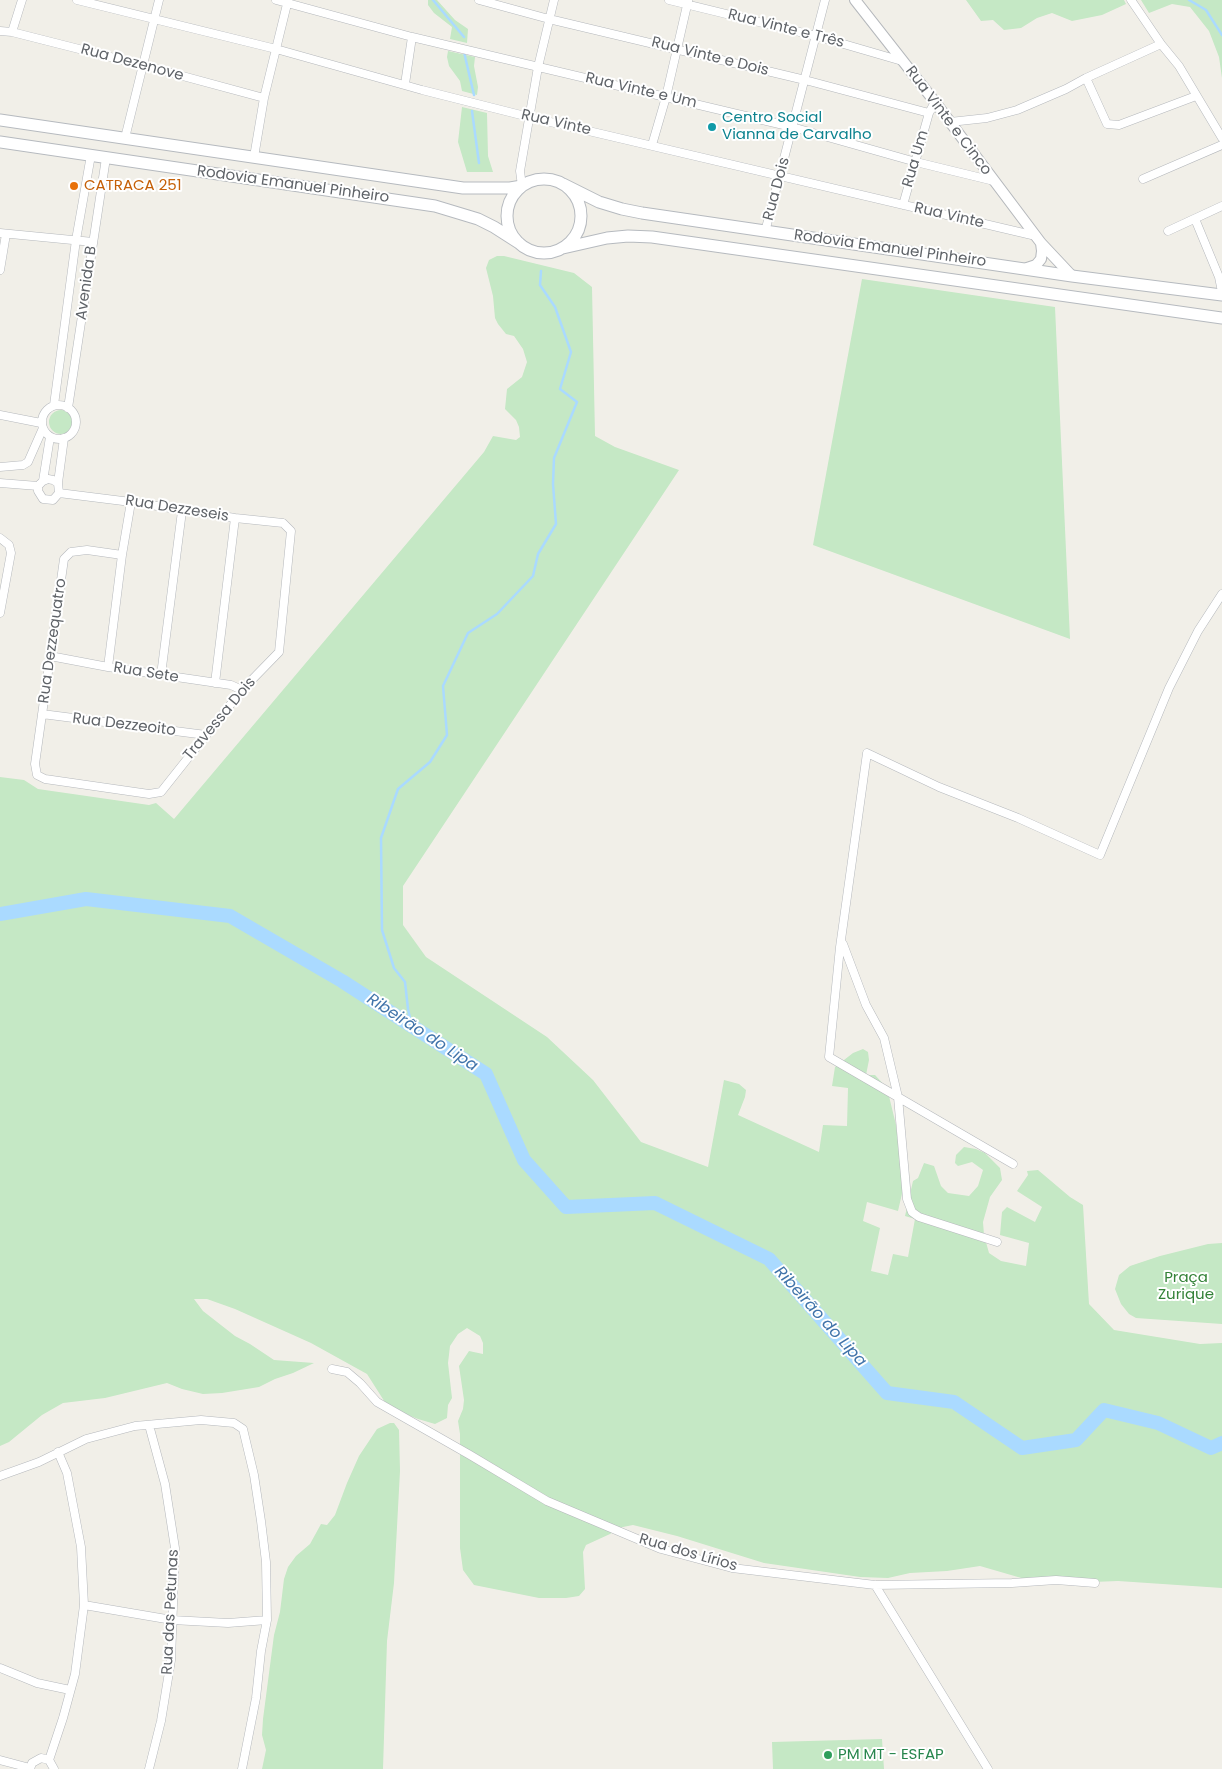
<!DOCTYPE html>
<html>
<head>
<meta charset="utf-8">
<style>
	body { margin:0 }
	canvas { display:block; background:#f1efe8 }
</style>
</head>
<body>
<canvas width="1222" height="1769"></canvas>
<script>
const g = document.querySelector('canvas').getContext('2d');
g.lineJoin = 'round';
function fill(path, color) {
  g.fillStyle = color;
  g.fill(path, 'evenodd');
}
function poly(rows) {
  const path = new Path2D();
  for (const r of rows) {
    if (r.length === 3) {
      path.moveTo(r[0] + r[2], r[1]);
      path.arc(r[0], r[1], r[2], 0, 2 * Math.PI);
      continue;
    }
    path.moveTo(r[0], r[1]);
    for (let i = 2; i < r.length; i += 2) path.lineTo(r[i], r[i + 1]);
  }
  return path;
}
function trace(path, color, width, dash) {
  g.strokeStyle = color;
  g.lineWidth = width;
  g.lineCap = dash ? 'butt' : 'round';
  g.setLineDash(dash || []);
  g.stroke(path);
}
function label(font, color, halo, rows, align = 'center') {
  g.font = font + ' Poppins,sans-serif';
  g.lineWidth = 4;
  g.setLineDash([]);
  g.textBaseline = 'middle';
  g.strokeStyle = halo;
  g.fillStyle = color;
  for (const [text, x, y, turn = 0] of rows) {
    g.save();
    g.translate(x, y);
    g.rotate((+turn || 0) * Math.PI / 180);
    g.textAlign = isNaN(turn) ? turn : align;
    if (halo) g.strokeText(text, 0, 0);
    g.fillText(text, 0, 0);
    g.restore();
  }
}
const green = poly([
	[428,0,437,0,455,20,468,29,467,43,450,39,452,27,434,13,428,5],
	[966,0,1124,0,1126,4,1102,15,1072,21,1052,13,1037,18,1021,28,1004,30,993,20,981,21],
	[1141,0,1222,0,1222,78,1219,57,1209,31,1190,7,1172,4,1149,13],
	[448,51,475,57,474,66,478,87,477,95,462,91,460,81,449,66,447,57],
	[462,107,487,113,488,156,493,172,467,172,458,142],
	[497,256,504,256,574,273,592,287,595,436,615,447,679,470,403,886,403,925,426,957,547,1037,593,1080,641,1142,708,1167,724,1080,739,1084,746,1090,745,1097,738,1115,819,1152,823,1125,847,1126,848,1088,832,1086,835,1067,853,1053,863,1049,868,1052,869,1060,866,1075,875,1075,887,1088,896,1125,904,1185,898,1211,867,1202,863,1221,880,1228,871,1271,888,1275,893,1254,908,1257,915,1219,905,1216,913,1181,918,1178,924,1163,934,1166,941,1186,948,1193,969,1196,978,1186,983,1170,972,1162,958,1166,955,1163,956,1155,964,1147,976,1149,985,1153,1000,1168,1002,1180,990,1197,983,1222,984,1235,989,1253,1001,1261,1026,1266,1029,1243,1000,1235,1002,1212,1007,1207,1035,1222,1042,1207,1017,1191,1028,1175,1027,1171,1038,1170,1070,1197,1083,1205,1089,1304,1114,1330,1200,1344,1222,1343,1222,1588,1118,1581,1042,1584,980,1566,947,1571,910,1573,888,1578,860,1577,764,1563,677,1536,633,1525,618,1528,610,1534,586,1545,583,1552,585,1589,579,1596,566,1598,539,1598,474,1585,463,1570,460,1548,460,1434,458,1421,463,1409,464,1400,459,1366,469,1351,483,1354,483,1343,480,1336,467,1328,458,1334,450,1346,448,1363,452,1398,448,1405,447,1418,435,1424,418,1419,388,1407,367,1374,311,1343,235,1309,207,1299,194,1299,203,1311,235,1336,250,1344,274,1360,314,1363,293,1373,275,1379,259,1387,222,1393,203,1394,182,1389,167,1383,105,1398,63,1403,42,1415,9,1442,0,1446,0,777,24,780,38,789,149,805,156,803,174,819,484,452,493,436,516,440,520,437,519,427,516,420,505,409,507,389,522,377,527,362,523,349,514,336,506,334,498,324,495,318,493,296,486,268,489,260],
	[862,279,1055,307,1070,639,813,545],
	[61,422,12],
	[1222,1243,1222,1324,1136,1318,1129,1314,1121,1304,1115,1289,1119,1275,1130,1266,1160,1256,1208,1244],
	[390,1423,394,1423,399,1430,400,1471,394,1583,387,1641,383,1769,262,1769,266,1750,262,1735,263,1719,274,1635,280,1612,284,1579,288,1567,296,1556,310,1544,321,1524,327,1525,335,1515,347,1483,359,1456,377,1429],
	[882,1739,884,1769,773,1769,772,1742]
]);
const stream = poly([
	[433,0,464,37],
	[1189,0,1206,10,1222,35],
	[464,52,474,95],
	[472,111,479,163],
	[412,1027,408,1009,405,982,394,968,382,930,381,838,398,789,430,762,447,735,443,686,468,633,497,614,533,576,538,554,556,524,553,484,554,458,577,402,560,389,571,352,555,307,540,285,541,271]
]);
const river = poly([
	[0,914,86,899,230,916,342,981,486,1074,524,1160,566,1207,655,1203,769,1259,887,1393,954,1402,1022,1448,1076,1440,1104,1410,1158,1423,1211,1448,1222,1443]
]);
const minor = poly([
	[77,0,276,49,422,90,529,117,1036,236],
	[276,0,412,37,792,127,916,162,994,181],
	[479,0,549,19,805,80,929,113,935,102],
	[669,0,816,36,902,61],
	[1131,0,1161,44,1179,66,1222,138],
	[0,31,12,32,142,65,264,98],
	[12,32,22,0],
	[1086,78,1107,124,1119,125,1196,96],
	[405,84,412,37],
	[950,122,987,118,1017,110,1066,89,1086,78,1161,44],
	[125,138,159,0],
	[652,145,666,97,688,1],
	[254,157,264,98,288,0],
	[1143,179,1222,145],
	[522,186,520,171,538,67,554,0],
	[903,205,929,113],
	[1195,219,1219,277,1222,292],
	[1168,231,1222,206],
	[765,232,825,0],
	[0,233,93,242],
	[0,270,6,234],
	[59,422,17],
	[54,405,76,240,91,155],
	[68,408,106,158],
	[0,415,41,423],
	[0,467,23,465,28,462,43,428],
	[43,481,48,479,53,480,58,483,59,493,53,500,43,499,38,491,38,486,43,481,50,437],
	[0,483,38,486],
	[58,483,64,438],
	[59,493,131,502,235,518,283,523,291,531,279,652,242,690,161,792,149,794,45,779,37,775,35,764,64,559,71,552,87,550,122,555],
	[0,538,9,545,11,553,0,613],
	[50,656,108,667,231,685,242,690],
	[108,667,122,555,131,502],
	[161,675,182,511],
	[215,683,235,518],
	[42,714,206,735],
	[843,944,866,1005,884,1038,898,1097,907,1199,912,1212,919,1217,997,1242],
	[1013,1164,829,1057,840,947,867,753,939,787,1018,818,1100,855,1169,688,1198,631,1222,594],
	[332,1369,347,1372,360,1383,377,1402,470,1455,547,1501,661,1549,732,1568,875,1585,1012,1583,1056,1580,1095,1583],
	[0,1476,39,1462,86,1439,135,1426,201,1420,234,1423,243,1429,254,1475,261,1521,266,1562,267,1620,261,1651,256,1698,242,1769],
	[875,1585,988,1769],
	[84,1605,172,1620,228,1623,267,1620],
	[0,1668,37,1683,70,1690],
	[0,1760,30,1768],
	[49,1760,63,1718,75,1674,84,1605,81,1547,67,1473,58,1452],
	[30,1769,32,1763,41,1758,49,1760,54,1769],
	[149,1769,161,1721,171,1660,175,1548,165,1484,149,1425]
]);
const tertiary = poly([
	[855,0,935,102,1041,243,1072,276],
	[1027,268,1036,265,1041,259,1042,251,1041,243]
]);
const secondary = poly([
	[0,120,463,188,510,188,522,186],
	[0,142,435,206,478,219,494,227,519,243],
	[544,216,37],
	[563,184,599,202,622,209,642,213,1072,276,1222,295],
	[563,248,607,238,628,236,652,237,1222,318]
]);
const markers = [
	[712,127,5,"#0f9aa8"],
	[74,186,5,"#e8710a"],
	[828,1755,5,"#2e9e5b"]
];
const streetNames = [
	["Rua Vinte e Três",786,29,14],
	["Rua Vinte e Dois",710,57,14],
	["Rua Dezenove",132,63,15],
	["Rua Vinte e Um",641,91,13],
	["Rua Vinte e Cinco",948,121,53],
	["Rua Vinte",556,123,13],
	["Rua Um",916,159,-74],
	["Rodovia Emanuel Pinheiro",293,185,8],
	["Rua Dois",777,189,-75],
	["Rua Vinte",949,216,13],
	["Rodovia Emanuel Pinheiro",890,249,8],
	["Avenida B",87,283,-82],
	["Rua Dezzeseis",177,509,9],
	["Rua Dezzequatro",53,641,-82],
	["Rua Sete",146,673,9],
	["Travessa Dois",220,719,-50],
	["Rua Dezzeoito",124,725,7],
	["Rua dos Lírios",688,1553,16],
	["Rua das Petunas",171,1612,-87]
];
const cultureNames = [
	["Centro Social",722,118],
	["Vianna de Carvalho",722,135]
];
const foodNames = [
	["CATRACA 251",84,186]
];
const parkNames = [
	["Praça",1186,1278],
	["Zurique",1186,1295]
];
const leisureNames = [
	["PM MT - ESFAP",838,1755]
];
const waterNames = [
	["Ribeirão do Lipa",422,1033,33],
	["Ribeirão do Lipa",820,1317,48]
];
fill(green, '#c5e8c5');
trace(stream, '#aadaff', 2.5);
trace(river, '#aadaff', 14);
trace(minor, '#b5b8bc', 9);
trace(tertiary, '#b5b8bc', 12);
trace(secondary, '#b6babf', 13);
trace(minor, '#fff', 8);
trace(tertiary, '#fff', 10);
trace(secondary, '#fff', 11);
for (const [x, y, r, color] of markers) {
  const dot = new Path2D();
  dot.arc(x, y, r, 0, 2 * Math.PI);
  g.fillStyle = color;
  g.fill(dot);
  trace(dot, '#fff', 2);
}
label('15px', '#5f6368', '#fff', streetNames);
label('15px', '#0d838f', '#fff', cultureNames, 'left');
label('15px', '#c56008', '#fff', foodNames, 'left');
label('15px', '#348238', '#fff', parkNames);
label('15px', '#27864d', '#fff', leisureNames, 'left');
label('italic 16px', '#4174aa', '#fff', waterNames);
</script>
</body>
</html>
